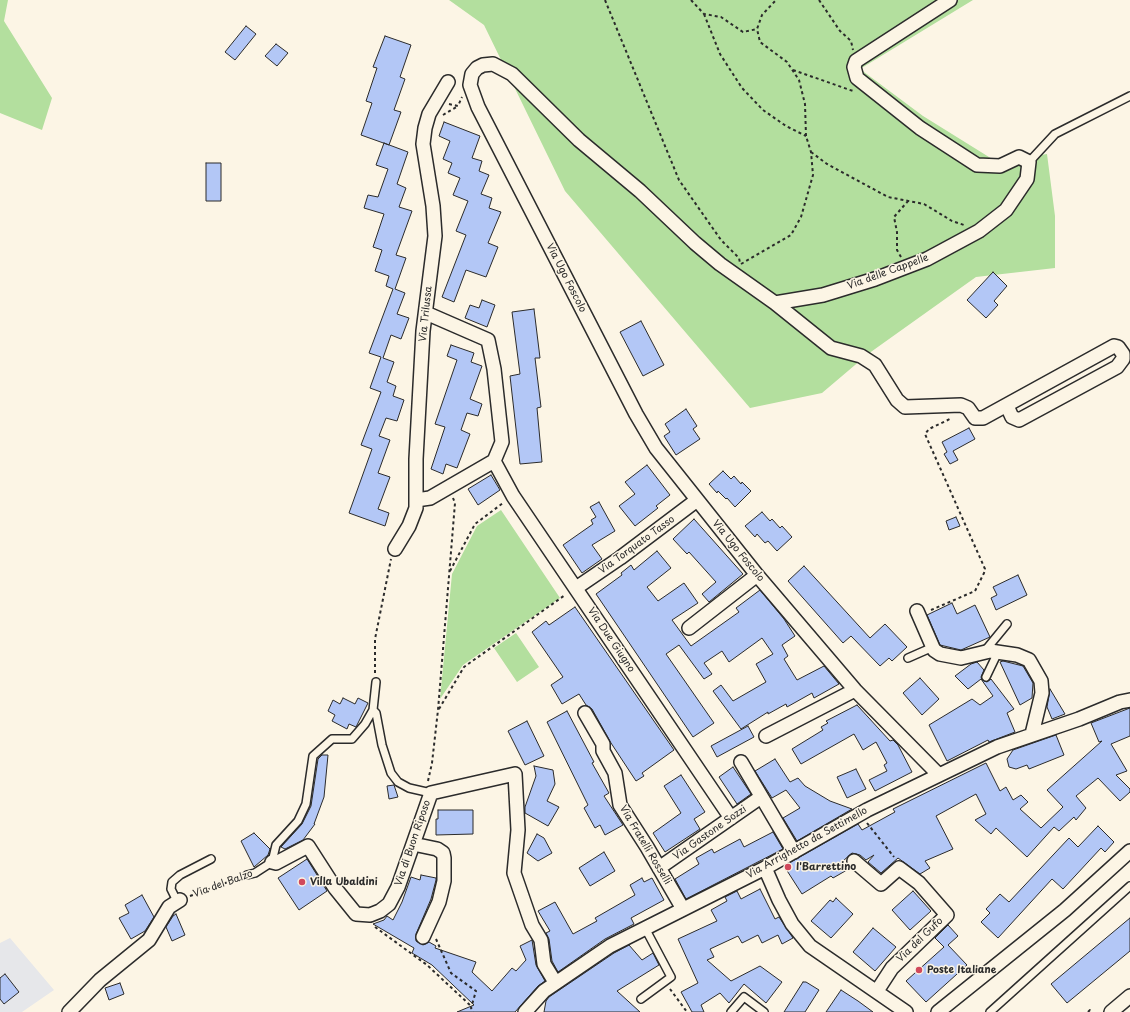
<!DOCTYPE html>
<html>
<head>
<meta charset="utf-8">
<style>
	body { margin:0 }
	canvas { display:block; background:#fcf5e5 }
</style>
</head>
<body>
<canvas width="1130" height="1012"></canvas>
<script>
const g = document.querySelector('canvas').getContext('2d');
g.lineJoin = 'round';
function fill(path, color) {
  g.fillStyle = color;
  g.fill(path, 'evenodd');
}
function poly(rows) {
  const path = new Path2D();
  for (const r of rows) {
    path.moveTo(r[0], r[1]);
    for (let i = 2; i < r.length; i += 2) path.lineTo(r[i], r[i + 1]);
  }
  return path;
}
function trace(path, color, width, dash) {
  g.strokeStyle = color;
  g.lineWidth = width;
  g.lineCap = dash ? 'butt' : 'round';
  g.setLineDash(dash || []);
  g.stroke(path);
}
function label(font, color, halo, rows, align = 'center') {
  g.font = font + ' "Playpen Sans",sans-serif';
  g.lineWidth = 3;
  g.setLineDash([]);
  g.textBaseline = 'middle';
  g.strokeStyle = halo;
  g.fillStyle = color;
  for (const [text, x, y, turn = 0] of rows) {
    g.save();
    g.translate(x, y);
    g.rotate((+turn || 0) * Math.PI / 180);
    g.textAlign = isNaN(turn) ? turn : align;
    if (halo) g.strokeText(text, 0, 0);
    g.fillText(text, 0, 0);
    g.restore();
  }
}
const built = poly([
	[10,938,54,990,22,1012,0,1012,0,943]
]);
const green = poly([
	[0,0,8,0,4,21,52,98,42,130,0,113],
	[449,0,973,0,860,69,923,116,997,162,1047,154,1055,216,1055,268,976,277,868,354,822,393,750,408,565,191,484,25],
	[501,510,560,598,463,665,440,699,452,574,477,526],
	[516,633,539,667,517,682,494,648]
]);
const building = poly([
	[246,26,256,34,235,60,225,52,246,26],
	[385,36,411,45,400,77,405,79,394,110,401,112,389,145,361,135,372,103,366,101,377,68,373,67,385,36],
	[276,44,288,53,277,66,265,56,276,44],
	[444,122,480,136,472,158,482,161,479,171,489,175,481,194,492,198,489,208,501,212,488,243,498,247,486,277,466,270,454,302,442,297,466,235,456,231,468,201,453,195,460,178,448,173,452,163,443,159,450,141,439,136,444,122],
	[384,143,408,152,397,184,406,188,399,207,412,211,396,255,406,258,395,289,405,293,397,314,409,318,401,339,391,335,383,358,394,362,387,382,396,386,393,396,404,400,397,421,386,418,379,436,390,440,378,473,390,477,378,509,389,513,385,526,349,513,372,449,361,445,381,392,370,388,381,357,369,353,393,289,386,286,389,276,375,271,382,250,373,247,384,214,364,208,368,195,378,197,388,169,376,165,384,143],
	[206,163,221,163,221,201,206,201,206,163],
	[993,272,1007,286,994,301,998,305,986,318,967,300,993,272],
	[482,300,495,305,487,327,465,318,470,305,479,308,482,300],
	[534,309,540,358,535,358,541,407,537,408,542,462,520,464,510,376,520,374,512,312,534,309],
	[641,321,664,365,643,376,620,332,641,321],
	[451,345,474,353,471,362,482,366,470,399,482,404,478,416,467,413,461,430,470,434,457,468,446,464,443,474,431,469,445,427,435,424,457,360,447,356,451,345],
	[686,409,697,426,693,429,700,439,676,455,664,436,670,432,665,424,686,409],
	[969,428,975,439,953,451,958,460,950,464,944,454,947,452,942,442,969,428],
	[647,465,670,495,656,506,658,508,635,526,619,506,635,494,625,482,647,465],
	[723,471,731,479,734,476,741,484,742,482,751,491,735,507,727,498,726,499,718,491,717,493,709,484,723,471],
	[491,475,500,490,478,505,468,489,491,475],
	[599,502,615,531,592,545,602,559,582,573,563,545,593,524,591,520,596,517,590,507,599,502],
	[762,512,770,521,772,519,780,528,782,526,792,537,777,551,768,541,765,543,757,534,755,537,745,526,762,512],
	[956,517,960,526,949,530,946,521,956,517],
	[694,519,743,574,709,602,702,594,716,582,689,552,687,554,673,539,694,519],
	[657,551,671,568,647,587,658,601,684,583,698,603,672,620,691,646,739,612,736,608,760,590,784,619,795,636,782,645,788,656,784,659,797,680,824,666,839,684,814,698,812,693,787,707,786,704,768,714,768,712,741,729,713,691,721,685,733,701,766,682,756,664,773,654,762,638,729,662,722,651,704,663,712,674,704,679,679,645,666,654,714,723,693,737,596,594,622,575,621,573,631,565,634,570,657,551],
	[804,566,870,638,885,624,907,647,892,661,889,658,880,666,851,636,843,643,788,581,804,566],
	[1018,575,1027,595,996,610,991,598,997,595,993,587,1018,575],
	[952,603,957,614,975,605,990,637,961,650,940,645,927,615,952,603],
	[575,607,674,750,642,773,644,776,636,781,611,743,592,709,586,705,579,694,562,704,551,685,563,677,532,632,546,621,549,625,575,607],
	[1003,661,1023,666,1033,683,1032,698,1020,705,1000,662,1003,661],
	[977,662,984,670,981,677,982,680,987,682,991,679,1014,709,1007,713,1015,732,989,742,988,740,947,761,929,725,972,699,980,705,993,696,981,679,968,689,955,676,971,664,977,662],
	[920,678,939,699,922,715,903,693,920,678],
	[1050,689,1065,714,1052,719,1047,707,1050,689],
	[343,698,355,704,358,698,368,703,356,727,349,724,347,729,332,721,335,715,328,711,333,700,340,704,343,698],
	[857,705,890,741,893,740,898,745,912,772,875,791,869,780,887,771,884,765,887,763,876,742,863,750,854,734,801,764,792,749,823,730,821,727,828,723,826,721,857,705],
	[1130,708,1130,736,1111,744,1127,771,1116,775,1130,789,1130,792,1120,801,1098,778,1076,796,1086,808,1076,820,1074,817,1059,831,1054,827,1027,857,996,828,991,834,975,820,986,814,976,794,936,816,953,849,925,861,930,868,920,874,898,858,881,873,868,862,874,855,866,860,860,855,852,853,843,861,847,870,833,878,831,876,802,894,784,866,858,824,862,830,895,812,893,809,986,763,1000,791,1006,787,1013,800,1021,795,1028,802,1020,809,1041,828,1063,807,1047,790,1102,741,1099,742,1091,723,1130,708],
	[567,711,594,762,592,763,609,793,604,796,623,825,605,835,600,825,595,828,584,808,588,805,547,722,567,711],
	[527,721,544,756,525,765,508,731,527,721],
	[748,726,754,737,717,757,711,746,748,726],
	[1056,735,1064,755,1029,769,1027,765,1016,769,1009,767,1007,759,1013,750,1056,735],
	[322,755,328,755,324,797,314,824,315,824,303,840,285,849,281,847,302,824,311,806,318,759,322,755],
	[775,759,790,782,798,778,805,786,830,801,852,809,797,841,783,818,800,808,786,790,772,798,755,771,775,759],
	[534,766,553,770,555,784,547,801,559,807,548,826,525,813,525,807,536,776,534,766],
	[733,767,751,794,737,804,719,777,733,767],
	[856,769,866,789,847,798,837,777,856,769],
	[681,775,705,812,694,819,700,829,665,852,653,833,681,813,664,786,681,775],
	[394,785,398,797,389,799,387,786,394,785],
	[438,810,473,810,473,834,436,835,436,819,438,819,438,810],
	[1098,826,1114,842,1105,852,1101,848,1063,889,1052,879,998,938,981,922,990,913,986,909,1000,894,1009,902,1069,838,1078,847,1098,826],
	[773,832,783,849,686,899,675,879,699,864,696,858,712,849,714,853,740,839,744,847,773,832],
	[254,833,270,849,268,855,254,867,241,841,254,833],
	[537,834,544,838,552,853,538,861,527,853,537,834],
	[604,852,615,871,590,886,579,868,604,852],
	[307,859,327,891,299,910,278,878,307,859],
	[421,875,436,878,436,880,431,899,416,934,416,941,423,945,429,942,436,946,435,948,476,962,472,972,492,991,512,968,516,971,526,960,520,946,532,940,536,965,545,981,538,986,515,1012,457,1012,474,1005,432,965,412,953,414,948,373,924,384,920,387,916,393,920,402,902,411,877,420,880,421,875],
	[642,878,644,882,652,878,664,900,631,918,634,924,605,939,558,972,552,961,549,939,546,933,550,931,538,911,555,902,573,934,597,921,595,918,635,895,630,885,642,878],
	[760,889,775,919,779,917,793,938,782,944,778,935,762,943,758,935,742,943,738,936,710,949,714,957,707,960,731,981,760,966,782,982,766,1003,744,984,729,1003,720,993,701,1005,704,1012,692,1012,681,992,698,983,678,939,717,921,711,910,727,901,725,897,737,891,741,899,760,889],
	[913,891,931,911,910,930,892,910,913,891],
	[142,895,154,917,145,931,131,939,119,918,129,913,125,905,142,895],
	[836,898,853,914,831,938,811,921,830,900,833,902,836,898],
	[176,914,185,935,172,941,166,927,173,916,176,914],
	[1130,918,1130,951,1067,1003,1051,984,1130,918],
	[948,925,958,936,948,945,967,965,926,1002,906,981,944,947,935,938,948,925],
	[873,928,896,947,875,971,853,952,873,928],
	[629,945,642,960,653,953,659,965,617,991,640,1012,544,1012,546,1001,549,997,614,953,629,945],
	[5,974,19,992,4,1004,0,999,0,978,5,974],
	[803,982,806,982,819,990,805,1012,784,1012,803,982],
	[120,983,124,994,109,1000,105,988,120,983],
	[841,990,858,1001,873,1012,826,1012,841,990]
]);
const path = poly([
	[605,0,679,180,721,240,739,258,740,263],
	[691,0,704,14,721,17,743,32,757,29],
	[819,0,840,31,851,41,853,50],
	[704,14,720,54,742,88,763,110,786,126,806,136],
	[793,70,853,91],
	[449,104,458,106,462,97],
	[443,115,458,106],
	[811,152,827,164,888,197,924,204,952,221,964,225],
	[901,257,897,250,897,232,894,217,908,201],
	[741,264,791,235,801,217,813,175,811,152,806,136,805,104,799,80,787,62,760,42,757,29,762,15,776,0],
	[450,571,475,524,503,503],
	[931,610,975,591,984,573,985,569,925,434,929,429,952,418],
	[375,673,375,639,391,559],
	[439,709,464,667,565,595],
	[428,781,432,763,438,710,455,503,453,498],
	[867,823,894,857],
	[190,896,239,878],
	[375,927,427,965,471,1006],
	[436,939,451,973,476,991,471,1008,473,1012],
	[670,989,687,1012],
	[1088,1012,1090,1010,1092,1012]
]);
const lane = poly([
	[1029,162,1055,134,1130,96],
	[984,652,1007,624],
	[908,658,933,647],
	[986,677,998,652],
	[376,682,373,710,376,713,382,745,391,773,398,782,409,788,431,793],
	[247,875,255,873,272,862,276,845,298,821,306,804,313,756,332,739,352,739,365,724,373,710],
	[177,901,171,889,172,882,180,875,211,859],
	[641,999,671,977,645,928],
	[731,1012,744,997,764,1012],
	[990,1012,1130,886]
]);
const street = poly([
	[775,303,823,295,875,279,927,259,979,231,1006,210,1027,179,1029,162,1019,157,1000,166,977,165,920,128,857,78,854,67,856,61,950,0],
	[426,313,488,340,494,369,502,442,494,461,513,496,731,818],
	[416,500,430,498,494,461],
	[395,549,409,526,416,508,416,459,423,331,435,236,433,206,423,144,425,128,429,114,448,82],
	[576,588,620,558,697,500],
	[917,611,934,650,940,654,961,658,990,651,1017,655,1029,660,1041,681,1042,693,1032,734],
	[689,628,757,575],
	[585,713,603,744,603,751,615,773,620,805,647,847,683,909],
	[766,736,855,690],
	[741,762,794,852],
	[938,774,855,690,757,575,656,448,636,414,478,107,470,85,472,74,477,68,483,65,493,64,512,74,579,140,640,191,695,243,720,264,775,303,831,348,861,356,875,365,897,400,905,407,961,405,968,408,975,418,983,418,1114,346,1118,347,1123,354,1123,359,1117,367,1019,420,1012,417,1007,406],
	[413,844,437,849,443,853,444,858,444,881,439,902,423,937],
	[854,861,881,884,899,868,919,883,947,915,892,968,877,991],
	[272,862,276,863,308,846,335,888,356,914,370,915,380,911,389,904,398,887,431,793,515,774,518,830,514,873,532,925,541,940,544,964,555,982],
	[659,868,761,797],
	[765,868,779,900,792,924,810,946,906,1012],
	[69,1012,100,980,149,940,169,907,180,900],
	[525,1012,544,991,610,946,765,868,867,810,997,747,1079,719,1120,702,1130,700],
	[938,1012,1065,910,1130,851],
	[1111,1012,1130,996]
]);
const markers = [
	[788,867,4,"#d1495b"],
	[302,882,4,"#d1495b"],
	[919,970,4,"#d1495b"]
];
const streetNames = [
	["Via delle Cappelle",888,272,-20],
	["Via Ugo Foscolo",566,278,63],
	["Via Trilussa",426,314,-84],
	["Via Torquato Tasso",637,545,-36],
	["Via Ugo Foscolo",738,551,51],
	["Via Due Giugno",611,640,56],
	["Via Gastone Sozzi",710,833,-35],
	["Via di Buon Riposo",413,843,-71],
	["Via Arrighetto da Settimello",807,843,-29],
	["Via Fratelli Rosselli",645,845,59],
	["Via del Balzo",223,884,-20],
	["Via del Gufo",920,940,-44]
];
const poiNames = [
	["I'Barrettino",796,867],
	["Villa Ubaldini",310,882],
	["Poste Italiane",927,970]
];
fill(built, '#e6e7ea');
fill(green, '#b3df9e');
fill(building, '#b3c7f6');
trace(building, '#2b2b2b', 1);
trace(lane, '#2b2b2b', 10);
trace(street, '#2b2b2b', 16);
trace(path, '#2b2b2b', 2, [3, 3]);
trace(lane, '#fcf5e5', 7);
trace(street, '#fcf5e5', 13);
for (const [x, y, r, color] of markers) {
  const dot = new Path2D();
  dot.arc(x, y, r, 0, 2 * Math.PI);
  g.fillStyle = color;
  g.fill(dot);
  trace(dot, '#fcf5e5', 1.5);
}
label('10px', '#2b2b2b', '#fcf5e5', streetNames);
label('bold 10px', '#2b2b2b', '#fcf5e5', poiNames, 'left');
</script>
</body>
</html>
